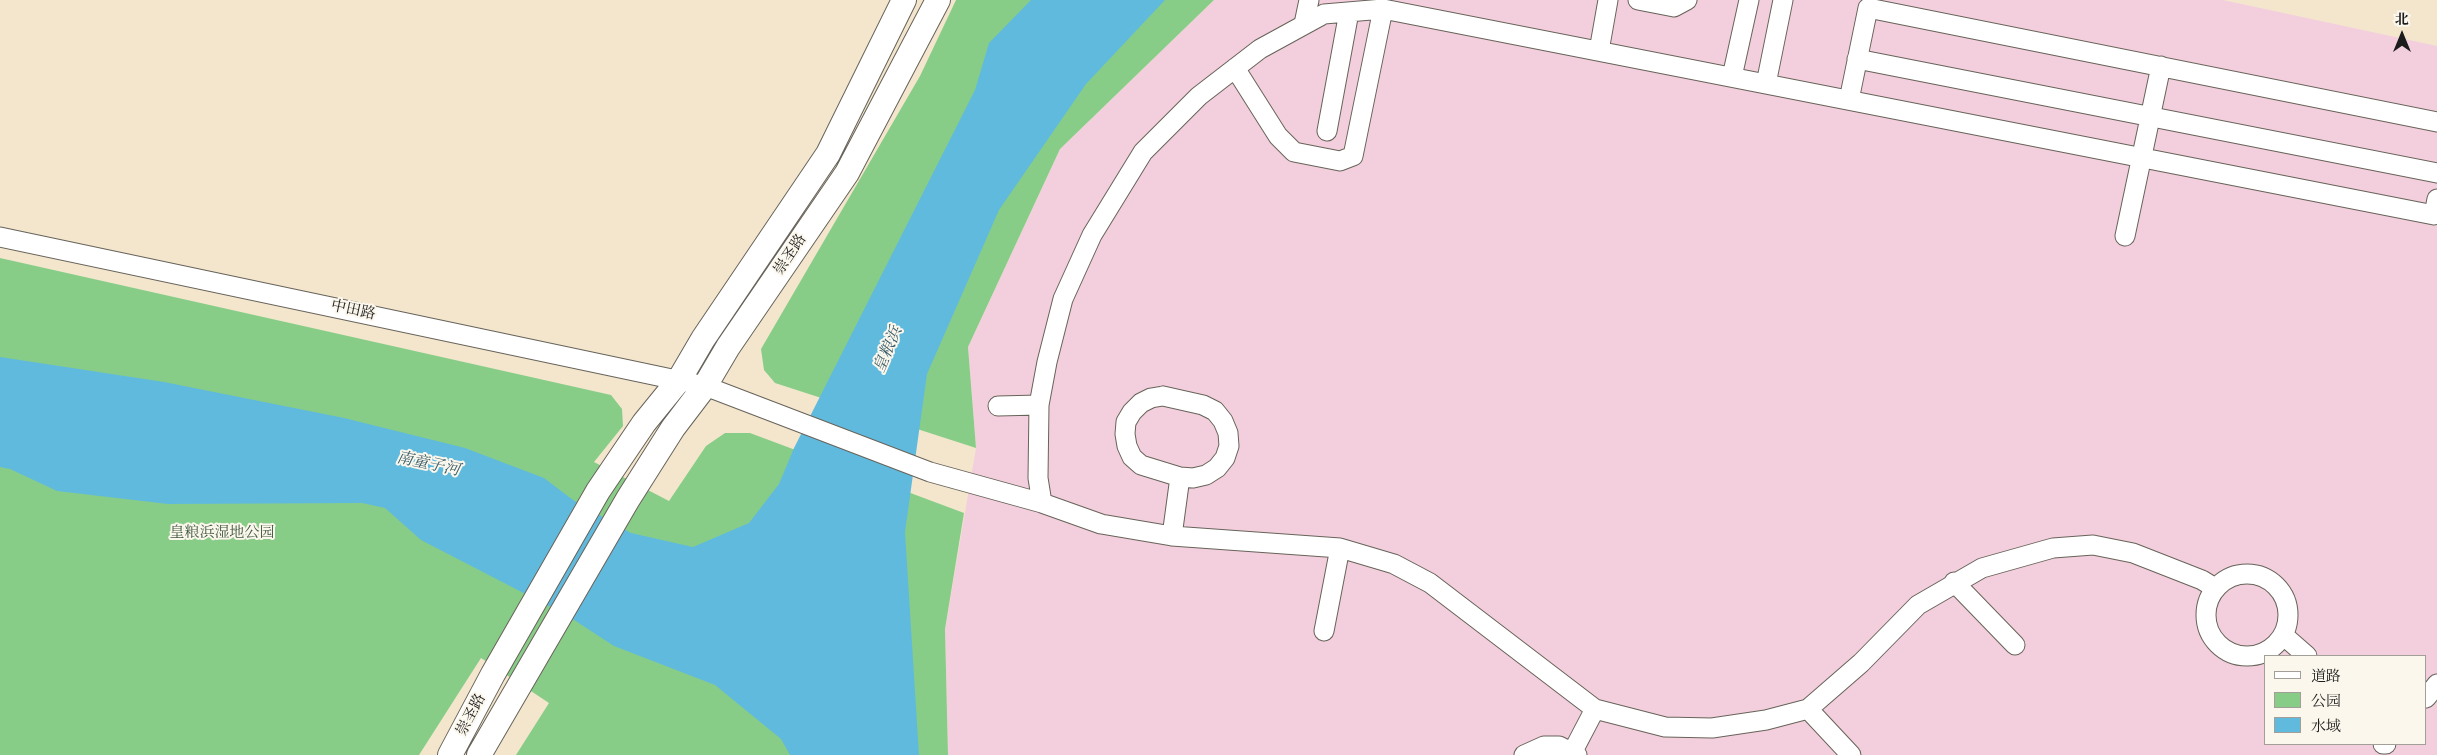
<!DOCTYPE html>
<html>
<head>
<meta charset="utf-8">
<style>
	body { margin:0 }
	#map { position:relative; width:2437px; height:755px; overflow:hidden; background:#f3e6cd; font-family:"IM FELL Double Pica","Noto Serif SC",serif }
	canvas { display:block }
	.legend { position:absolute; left:2264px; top:655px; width:162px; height:90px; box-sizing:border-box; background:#fbf7ec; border:1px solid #a29f99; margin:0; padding:6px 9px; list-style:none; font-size:15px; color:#1c1c1c }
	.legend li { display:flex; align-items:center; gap:10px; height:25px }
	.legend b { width:25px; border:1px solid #a29f99 }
	.north { position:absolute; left:2377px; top:10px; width:50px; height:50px; -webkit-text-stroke:4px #fbf7ec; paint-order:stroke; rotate:0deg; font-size:14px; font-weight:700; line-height:20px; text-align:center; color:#1c1c1c }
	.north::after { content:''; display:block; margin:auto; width:18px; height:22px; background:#1c1c1c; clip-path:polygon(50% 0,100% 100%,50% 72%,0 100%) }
</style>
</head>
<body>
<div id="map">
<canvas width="2437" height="755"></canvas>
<ul class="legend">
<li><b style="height:6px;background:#fff"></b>道路</li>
<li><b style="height:14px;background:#88cd87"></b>公园</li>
<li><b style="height:14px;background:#60bade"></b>水域</li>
</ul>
<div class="north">北</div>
</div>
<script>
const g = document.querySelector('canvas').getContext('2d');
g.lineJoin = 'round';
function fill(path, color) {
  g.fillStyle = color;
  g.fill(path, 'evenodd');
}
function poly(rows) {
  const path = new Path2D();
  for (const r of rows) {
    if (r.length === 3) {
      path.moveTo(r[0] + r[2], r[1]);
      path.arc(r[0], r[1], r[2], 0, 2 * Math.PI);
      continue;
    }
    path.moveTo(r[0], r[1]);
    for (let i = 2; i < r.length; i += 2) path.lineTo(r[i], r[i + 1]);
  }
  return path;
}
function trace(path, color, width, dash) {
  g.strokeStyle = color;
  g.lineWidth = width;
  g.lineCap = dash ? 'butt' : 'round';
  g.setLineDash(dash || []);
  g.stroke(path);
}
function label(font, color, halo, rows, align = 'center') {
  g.font = font + ' "IM FELL Double Pica","Noto Serif SC",serif';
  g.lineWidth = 4;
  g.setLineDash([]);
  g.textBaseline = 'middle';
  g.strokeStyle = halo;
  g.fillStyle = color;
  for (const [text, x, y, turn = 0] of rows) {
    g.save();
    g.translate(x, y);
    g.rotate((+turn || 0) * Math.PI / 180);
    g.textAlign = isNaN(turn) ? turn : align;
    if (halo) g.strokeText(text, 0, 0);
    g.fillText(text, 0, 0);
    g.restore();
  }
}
const built = poly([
	[1214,0,2223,0,2437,46,2437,755,948,755,945,629,976,448,968,347,1060,149],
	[2266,656,2426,656,2426,744,2266,744]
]);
const green = poly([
	[956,0,1214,0,1060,149,968,347,976,448,775,383,764,370,761,349,920,76],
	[0,258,611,395,622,409,623,426,594,462,669,501,706,446,725,433,750,433,964,513,945,629,948,755,516,755,549,703,481,658,419,755,0,755]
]);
const water = poly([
	[1031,0,1165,0,1086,84,999,210,927,374,905,532,919,755,790,755,781,739,715,685,614,646,568,616,421,540,385,508,362,503,168,504,57,491,10,469,0,467,0,357,164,382,344,418,465,448,544,478,573,500,631,533,693,547,749,523,779,484,794,448,975,90,989,43]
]);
const minor = poly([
	[1638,0,1674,7,1687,0],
	[1304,24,1309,0],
	[1599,51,1608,0],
	[1857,59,2437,173],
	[1235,68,1278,136,1294,152,1340,161,1353,156,1383,9],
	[1732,77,1749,0],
	[1766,84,1783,0],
	[1849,100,1868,8,2437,122],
	[1327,131,1349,12],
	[2125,236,2161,66],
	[0,237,705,386,930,472,1042,503,1101,524,1172,536,1340,548,1394,564,1430,583,1595,709,1665,727,1712,728,1766,720,1808,709,1861,663,1918,605,1982,568,2053,548,2093,545,2133,553,2202,580,2215,588],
	[1163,396,1203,405,1215,411,1223,421,1228,433,1229,446,1225,458,1217,468,1206,475,1193,478,1180,477,1141,465,1132,457,1127,446,1125,434,1126,422,1132,412,1141,403,1151,398,1163,396],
	[998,406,1039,405],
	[1042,503,1038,478,1039,405,1047,362,1063,299,1092,235,1143,152,1199,96,1260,49,1324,14,1383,9,2434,215,2437,199],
	[1172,536,1180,477],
	[2247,615,41],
	[1954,582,2015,645],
	[1324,631,1340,548],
	[2283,635,2307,656],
	[2426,698,2437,684],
	[1808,709,1851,755],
	[2383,744,2386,744],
	[1573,751,1595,709],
	[1524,755,1544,746,1559,746,1577,755]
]);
const major = poly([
	[450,755,493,674,598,491,644,423,679,380,703,339,828,154,904,0],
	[479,755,628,499,673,428,705,386,728,347,847,173,938,0]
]);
const streetNames = [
	["崇圣路",791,255,-56],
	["中田路",353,311,12],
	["崇圣路",472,715,-62]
];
const parkNames = [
	["皇粮浜湿地公园",222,534]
];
const waterNames = [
	["皇粮浜",889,350,-67],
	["南童子河",428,465,12]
];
fill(built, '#f3cfde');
fill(green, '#88cd87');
fill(water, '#60bade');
trace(minor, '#67635a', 21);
trace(major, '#67635a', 26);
trace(minor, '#fff', 19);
trace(major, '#fff', 24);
label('15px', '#1c1c1c', '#fbf7ec', streetNames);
label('15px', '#425a41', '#fbf7ec', parkNames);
label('italic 16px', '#375b6a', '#fbf7ec', waterNames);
</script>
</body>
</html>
